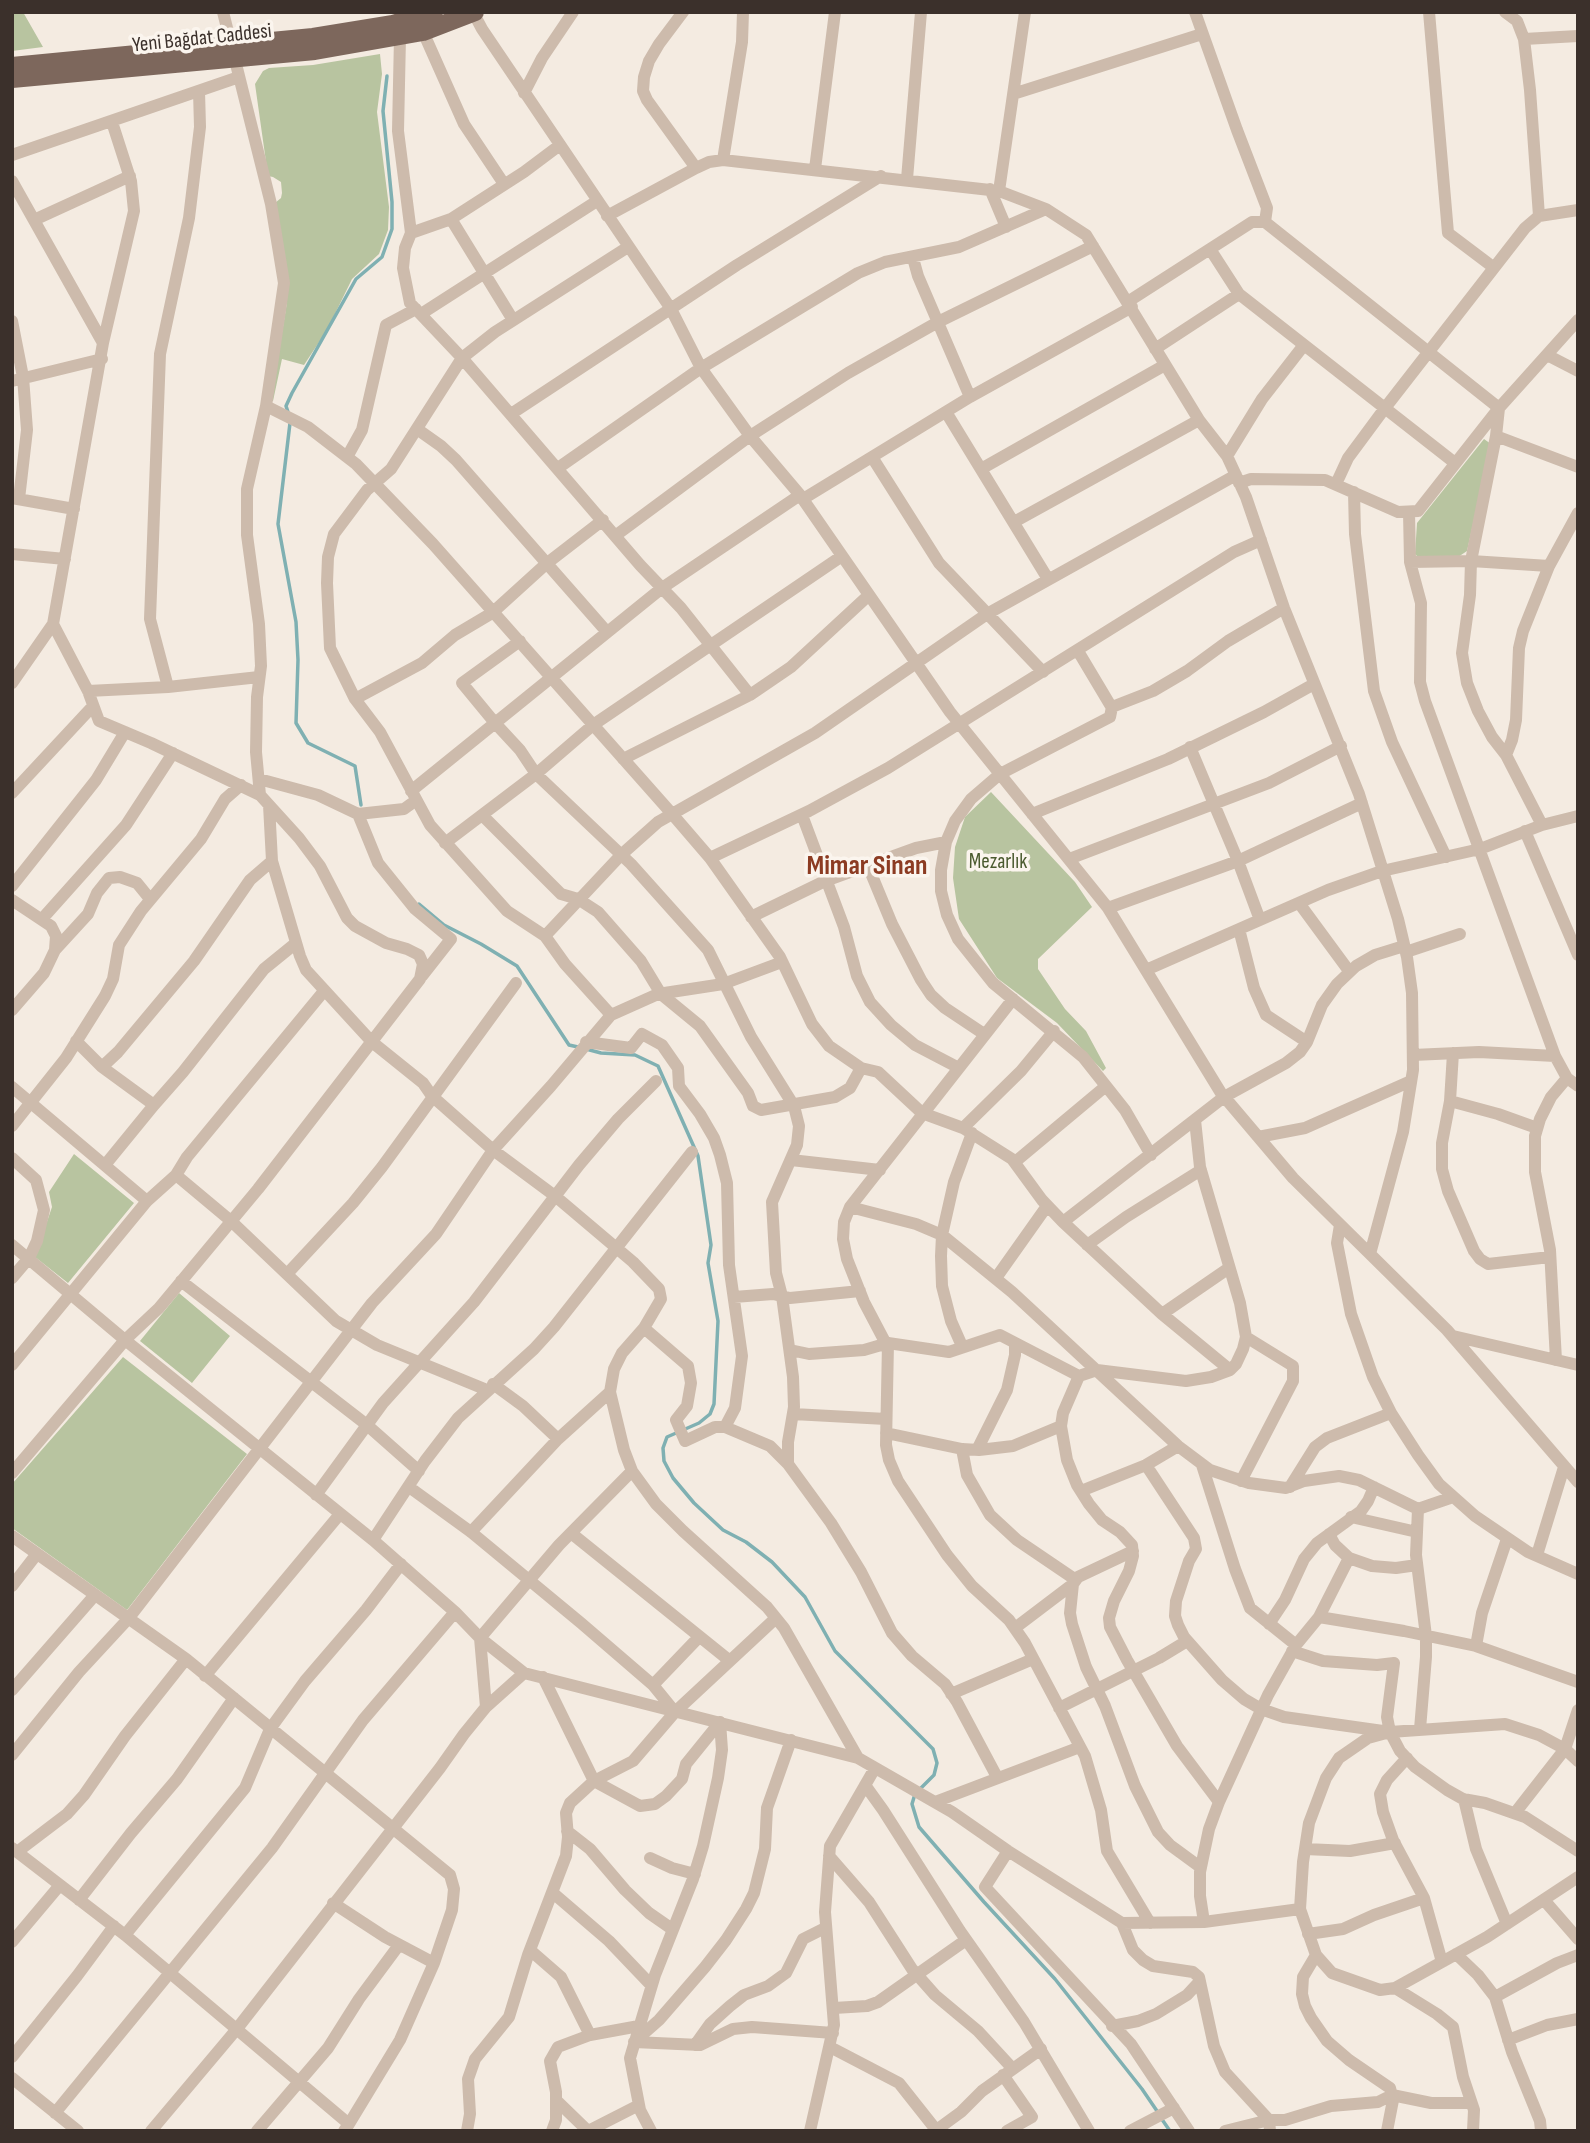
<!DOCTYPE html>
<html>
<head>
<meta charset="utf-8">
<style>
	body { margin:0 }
	#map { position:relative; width:1590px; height:2143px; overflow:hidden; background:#f4ebe1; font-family:"Sofia Sans Condensed",sans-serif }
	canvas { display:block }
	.frame { position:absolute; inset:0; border:14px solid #3b302b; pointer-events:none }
</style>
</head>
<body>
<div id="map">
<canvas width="1590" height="2143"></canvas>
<div class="frame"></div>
</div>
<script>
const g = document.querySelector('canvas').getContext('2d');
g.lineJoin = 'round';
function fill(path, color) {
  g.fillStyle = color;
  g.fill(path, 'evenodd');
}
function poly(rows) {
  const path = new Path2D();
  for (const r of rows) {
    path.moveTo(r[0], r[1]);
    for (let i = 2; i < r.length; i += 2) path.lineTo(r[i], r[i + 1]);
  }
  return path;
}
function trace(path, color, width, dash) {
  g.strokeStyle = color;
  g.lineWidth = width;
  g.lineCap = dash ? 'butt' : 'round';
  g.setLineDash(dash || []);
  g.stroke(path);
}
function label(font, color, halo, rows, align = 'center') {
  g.font = font + ' "Sofia Sans Condensed",sans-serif';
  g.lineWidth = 7;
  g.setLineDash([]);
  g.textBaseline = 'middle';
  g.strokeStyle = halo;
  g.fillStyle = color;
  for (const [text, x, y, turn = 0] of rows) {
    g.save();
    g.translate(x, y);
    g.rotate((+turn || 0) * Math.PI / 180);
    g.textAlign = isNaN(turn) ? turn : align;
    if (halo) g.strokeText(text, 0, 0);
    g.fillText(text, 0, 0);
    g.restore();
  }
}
const green = poly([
	[12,12,23,12,43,47,12,51],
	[380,54,382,74,377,112,389,207,388,230,379,254,352,279,327,330,304,365,282,359,273,401,271,401,287,302,275,203,281,198,282,193,281,182,273,177,268,176,255,84,263,71,269,68,313,65],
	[1484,439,1491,444,1467,551,1458,557,1418,557,1415,554,1417,523],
	[991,792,1075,882,1092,907,1038,959,1038,969,1065,1009,1086,1031,1106,1068,1103,1071,1057,1023,997,978,959,919,953,878,955,847,965,817],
	[74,1154,134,1203,68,1283,35,1257,52,1207,49,1192],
	[179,1293,230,1336,192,1383,140,1341],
	[123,1357,247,1454,127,1610,12,1528,12,1484]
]);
const stream = poly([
	[288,412,286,406,292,393,356,279,382,257,392,229,392,202,383,111,387,76],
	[290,423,278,524,296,622,298,660,296,723,308,743,355,766,361,805],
	[419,904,444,925,481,944,517,966,569,1045,578,1047],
	[586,1049,601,1053,635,1055,658,1066,698,1156,711,1245,708,1263,718,1321,714,1404,710,1414,699,1423,667,1437,663,1448,664,1461,673,1478,694,1503,723,1530,746,1542,772,1562,805,1597,835,1651,933,1749,937,1763,934,1775,920,1789],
	[915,1794,912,1804,919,1827,984,1902,1055,1979,1142,2089,1157,2111],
	[1161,2118,1170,2131]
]);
const street = poly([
	[223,12,271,204,284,283,266,406,247,489,247,535,259,624,261,666,257,697,256,752,260,795],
	[473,12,482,29,671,309,701,368,750,436,800,495,950,712,1108,908,1221,1093,1293,1178,1447,1330,1578,1482],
	[683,12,659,44,649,61,644,77,643,91,647,100,696,168],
	[1195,12,1237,130,1267,208,1265,222],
	[1429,12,1448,233,1493,267],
	[1505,12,1517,21,1524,39,1530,90,1539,216],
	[420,25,464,124,504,184],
	[400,37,398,131,411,233,405,248,403,268,410,303,462,358,640,565,681,608,750,695,791,667,869,595],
	[1524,39,1578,36],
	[524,93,542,58,573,12],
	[1013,94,1202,34],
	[12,155,239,77],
	[723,160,742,42,743,12],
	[815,169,835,12],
	[907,179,921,12],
	[12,181,103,343],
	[990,189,1006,227],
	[999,191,1025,12],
	[607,216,696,168,709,162,723,160,999,191,1046,209,1086,235,1199,420,1227,456,1246,497,1284,608,1359,794,1398,919,1407,957,1412,993,1413,1070,1403,1132,1370,1254],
	[451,219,513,320],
	[34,220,130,176],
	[411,233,451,219,524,172,560,145],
	[1210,249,1239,294,1455,463],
	[913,258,918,276,970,397],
	[1129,301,1252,222,1265,222,1499,408],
	[421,314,597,201],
	[12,321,23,377,27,430,19,499],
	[1155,349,1239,294],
	[1547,355,1578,371],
	[12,381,102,359],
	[266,406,308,427,356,464,433,544,673,815,710,858,780,957,812,1024,829,1046,861,1068,878,1072,922,1113,963,1128,1012,1159,1042,1200,1063,1222,1224,1097,1286,1063,1300,1052,1307,1042,1322,1005,1337,984,1356,966,1375,955,1404,946],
	[1499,408,1496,436,1471,561,1470,595,1462,653,1467,683,1478,711,1492,737,1506,755,1542,825],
	[946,412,1048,579],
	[511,414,737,265,881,176],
	[417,429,441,446,456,460,607,632],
	[1496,436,1578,467],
	[1227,456,1262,399,1304,345],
	[347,457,362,430,386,325,416,309],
	[872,457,939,563,1043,672],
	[558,468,701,368,858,273,885,262,959,247,1046,209],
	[981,469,1165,365],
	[1239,483,1251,479,1325,480,1398,512,1418,511,1499,408,1578,320],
	[1336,484,1348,458,1385,408,1525,228,1539,216,1578,210],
	[1354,492,1355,534,1374,691,1392,742,1446,857],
	[12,498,74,509],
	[803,499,970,397,1132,307],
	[1409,512,1410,562,1421,603,1420,682,1425,701,1555,1056,1567,1078,1578,1086],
	[1014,522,1199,420],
	[615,536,750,436,848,373,938,322,1093,246],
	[12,554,65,559],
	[1410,562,1471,561,1549,566],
	[520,641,462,683,495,723,520,750,536,774,631,864,708,950,751,1037,794,1106,799,1126,797,1145,772,1202,776,1273,782,1296,793,1377,794,1407,788,1442,788,1464],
	[1078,651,1112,708],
	[12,683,53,624,103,343,134,211,131,181,112,122],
	[168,687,150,619,160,354,189,218,200,127,199,91],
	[88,691,168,687,259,677],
	[355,699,422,663,455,635,492,613,546,564,603,520],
	[1190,747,1238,861,1260,920],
	[1506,755,1512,740,1516,720,1519,648,1523,631,1549,566,1578,513],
	[623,759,750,695],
	[259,779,318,795,358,814,404,809,415,801],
	[411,791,662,588,800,495],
	[12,793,93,706],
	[269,805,272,861,300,956,306,970,372,1042,423,1083,432,1096,493,1150,555,1196,633,1262,659,1289,661,1299,644,1328,622,1353,614,1369,610,1392,624,1450,632,1471,656,1504,683,1531,767,1607,784,1628,858,1758],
	[358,814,378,863,415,909,451,939,422,976],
	[1032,814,1168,759,1264,712,1314,684],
	[482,815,561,894,578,899,598,912,641,961,661,994,700,1026,748,1093,753,1106,761,1110,835,1097,850,1088,861,1068],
	[802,815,844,927,857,976,870,1002,891,1025,915,1045,959,1068],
	[1525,831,1578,955],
	[445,843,536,774,593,725,842,556],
	[710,858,809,811,888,768,1234,552,1261,540],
	[1069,859,1269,783,1341,746],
	[868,866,892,924,921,980,931,995,945,1008,984,1034],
	[12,886,96,780,125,732],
	[12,900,51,926,56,936,55,950,44,973,12,1010],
	[1299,903,1349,971],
	[1108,908,1238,861,1362,803],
	[751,917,825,881,916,848,946,842],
	[42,919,126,825,173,753],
	[1239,929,1254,988,1266,1015,1307,1042],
	[545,936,621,855,658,822,815,733,987,614,1236,475],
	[55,950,88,914,97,893,109,878,120,877,137,883,150,899],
	[1406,952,1460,934],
	[1146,970,1328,890,1382,871,1480,849,1542,825,1578,816],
	[1013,999,850,1207,844,1222,843,1239,847,1259,864,1302,884,1340,888,1343,886,1445,889,1460,898,1481,947,1555,972,1586,1009,1620,1025,1643,1085,1756,1101,1810,1107,1851,1150,1923],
	[611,1015,565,964,545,936,507,911,430,825,380,732,355,699,330,648,327,583,328,557,334,534,367,490,391,469,462,358,495,332,628,247],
	[76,1041,102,1067,118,1052,194,961,250,880,272,861],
	[586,1042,631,1048,642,1034,662,1045,678,1068,679,1086,700,1114,714,1138,720,1155,727,1183,729,1265,742,1356,735,1408,725,1427,715,1427,685,1441,676,1420,687,1406,691,1383,688,1366,644,1328],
	[1453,1053,1450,1101,1498,1114,1537,1128],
	[1413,1055,1479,1052,1555,1056],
	[102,1067,154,1105,183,1072,264,969,296,943],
	[12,1087,147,1201],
	[1450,1101,1442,1143,1442,1169,1448,1191,1474,1251,1480,1259,1488,1264,1550,1257],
	[12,1126,66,1058,105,996,113,979,119,945,141,911,201,839,225,799,241,785],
	[963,1128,1021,1071,1054,1031],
	[1258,1137,1305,1128,1411,1081],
	[1151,1155,1125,1110,1083,1057,993,983,958,939,947,915,941,891,941,870,946,842,955,821,971,799,1000,774,1110,717,1112,707,1153,691,1187,671,1228,641,1284,608],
	[12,1158,36,1180,44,1210,37,1241,29,1258,12,1278],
	[791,1160,880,1170],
	[1015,1162,1106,1086],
	[105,1165,154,1105],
	[176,1175,231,1221,336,1321,377,1345,487,1390],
	[850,1207,916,1224,942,1235,1012,1292,1178,1446,1210,1470,1249,1483,1286,1488,1304,1481,1339,1476,1359,1480,1418,1509,1453,1497],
	[1063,1222,1162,1314,1230,1370],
	[1340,1225,1337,1243,1351,1314,1373,1377,1391,1413,1418,1455,1439,1484,1475,1516,1528,1552,1578,1574],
	[12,1245,125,1340,373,1540,455,1612,480,1638,524,1673,858,1758,952,1812,1008,1851,1122,1923,1204,1922,1300,1909],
	[1087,1245,1126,1217,1201,1170],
	[287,1274,353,1203,382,1167,516,983],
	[996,1278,1047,1206],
	[181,1281,367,1425,419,1471],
	[734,1297,773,1294,790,1298,860,1291],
	[1162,1314,1229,1268],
	[1453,1336,1578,1365],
	[962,1346,951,1321,942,1286,941,1256,942,1235,954,1182,972,1133],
	[790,1350,809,1354,864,1350,888,1343,949,1352,1000,1335,1079,1376,1097,1370,1186,1381,1211,1377,1230,1370,1236,1364,1243,1349,1246,1337,1240,1303,1200,1167,1195,1120],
	[1556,1360,1550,1250,1535,1172,1535,1136,1540,1119,1551,1097,1567,1078],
	[12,1365,147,1201,176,1175,187,1157,324,991],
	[1079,1376,1063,1413,1061,1426,1067,1460,1077,1485,1089,1504,1102,1520,1120,1532,1132,1545,1133,1556,1129,1571,1114,1601,1109,1618,1110,1627,1127,1660,1177,1746,1219,1802],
	[493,1384,523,1406,558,1439],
	[793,1414,886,1419],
	[725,1427,770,1446,788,1464,831,1523,861,1572,892,1633,912,1656,945,1684,957,1702,997,1777],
	[886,1433,962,1449,979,1450,1013,1446,1061,1426],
	[962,1449,967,1475,990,1515,1017,1540,1076,1580],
	[977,1450,1007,1390,1015,1355,1015,1343],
	[1146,1465,1194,1538,1196,1549,1189,1561,1176,1601,1175,1616,1178,1625,1184,1637,1222,1680,1244,1699,1261,1709,1284,1717,1390,1732,1400,1751,1415,1767,1447,1790,1463,1799,1485,1803,1525,1817,1578,1851],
	[1202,1465,1235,1569,1250,1608,1296,1645],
	[12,1473,125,1340,159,1308,258,1189,420,979,423,964,419,955,407,949,386,943,355,926,347,918,320,866,299,838,260,795,151,743,99,721,88,691,53,624],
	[1241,1481,1293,1381,1293,1366,1246,1337],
	[409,1487,471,1532,581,1623,653,1685,675,1712],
	[1290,1487,1315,1447,1327,1438,1391,1413],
	[1081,1491,1146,1465,1178,1446],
	[316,1495,383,1403,474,1302,579,1165,618,1119,656,1081],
	[1418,1509,1416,1555,1426,1636,1426,1657,1420,1729],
	[1351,1517,1417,1532],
	[471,1532,558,1439,610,1392],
	[571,1533,730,1661],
	[1329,1534,1335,1545,1349,1558,1372,1566,1396,1568,1417,1565],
	[12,1536,186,1659,450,1875,454,1889,452,1910,434,1963],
	[373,1540,425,1461,458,1418,534,1349,554,1327,692,1152],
	[1133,1551,1078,1577,1073,1584,1070,1613,1072,1624,1086,1667,1105,1706,1135,1786,1158,1832,1170,1845,1200,1867],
	[1537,1555,1564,1467],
	[12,1586,36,1555],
	[1319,1617,1404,1631,1476,1646,1578,1682],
	[1269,1624,1285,1600,1304,1559,1317,1543,1361,1511,1368,1501,1374,1487],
	[1015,1628,1073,1584],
	[1476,1646,1482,1613,1507,1539],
	[1292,1651,1323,1661,1377,1665,1394,1663,1387,1717,1390,1732],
	[205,1676,340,1514],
	[543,1677,594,1781,640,1806,655,1804,666,1796,682,1779,686,1764,720,1722],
	[653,1685,699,1637],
	[12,1690,95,1595],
	[951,1694,1033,1659],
	[486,1707,480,1638,559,1545,632,1471],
	[1059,1708,1159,1658,1187,1641],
	[12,1755,79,1672,128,1619,372,1303,436,1234,493,1150,551,1086,611,1015,658,994,723,984,782,962],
	[1407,1758,1387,1780,1380,1794,1383,1812,1393,1840,1424,1898,1442,1962],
	[1578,1761,1565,1749,1539,1735,1505,1724,1390,1732,1368,1738,1339,1758,1326,1778,1309,1823,1303,1862,1300,1909,1316,1955,1332,1973,1380,1990,1395,1988,1487,1937,1578,1877],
	[865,1785,883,1810,960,1931,1024,2022,1089,2131],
	[1464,1799,1476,1849,1507,1924],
	[935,1802,1080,1747],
	[1515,1813,1565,1749,1578,1710],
	[567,1831,590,1849,625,1890,649,1913,672,1929],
	[12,1848,125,1935,298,2081,349,2124,344,2131],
	[1305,1849,1350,1851,1395,1843],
	[1008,1851,985,1887,1131,2044,1189,2131],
	[17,1852,67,1814,84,1795,125,1736,186,1659],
	[829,1856,869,1902,912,1969,935,1995,978,2031,1013,2069],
	[650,1858,672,1868,695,1874],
	[553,1893,609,1941,651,1985],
	[79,1900,131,1833,177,1779,234,1698],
	[1544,1900,1578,1939],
	[333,1903,385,1937,434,1963,400,2040,349,2124],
	[1204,1922,1200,1896,1200,1872,1209,1829,1219,1802,1268,1695,1296,1645,1319,1617,1349,1558],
	[1122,1923,1133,1950,1143,1960,1153,1966,1193,1972,1199,1977,1214,2046,1225,2072,1269,2120,1270,2131],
	[1308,1934,1343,1929,1374,1915,1424,1898],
	[125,1935,245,1788,270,1729,305,1681,366,1610,401,1564],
	[12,1942,60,1885],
	[530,1950,561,1977,590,2035],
	[1456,1954,1478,1975,1495,1997,1512,2052,1540,2121,1541,2131],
	[1316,1955,1303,1977,1302,1994,1305,2006,1311,2018,1327,2041,1349,2060,1390,2088,1393,2100,1387,2131],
	[1395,1988,1437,2014,1453,2027,1463,2077,1474,2110,1473,2131],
	[1495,1997,1557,1963,1578,1955],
	[834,2008,867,2006,878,2002,966,1940],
	[1112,2026,1138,2021,1156,2014,1187,1995,1200,1981],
	[1508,2040,1547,2025,1578,2019],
	[634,2042,659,2020,705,1967,726,1940,746,1909,754,1893,765,1849,767,1808,791,1740],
	[634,2042,700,2045,733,2029,752,2027,833,2033],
	[695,2045,710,2024,730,2006,744,1995,768,1986,786,1973,803,1939,825,1928],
	[830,2047,899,2083,937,2131],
	[12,2057,77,1976,114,1926],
	[1003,2075,1032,2117,1007,2131],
	[12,2078,78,2131],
	[556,2100,588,2131],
	[55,2113,272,1848,363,1720,455,1612],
	[151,2131,236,2030,440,1768,464,1734,486,1707,524,1673],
	[257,2131,328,2048,359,1999,399,1945],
	[467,2131,470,2114,468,2079,475,2059,509,2017,528,1955,566,1856,568,1837,566,1813,570,1803,594,1781,633,1761,675,1712,776,1618],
	[552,2131,556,2120,556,2092,550,2061,558,2047,590,2035,639,2026],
	[588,2131,639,2105],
	[651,2131,640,2110,630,2058,655,1975,693,1879,703,1846,718,1778,722,1750,720,1722],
	[810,2131,834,2025,825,1912,830,1846,875,1768],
	[935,2131,961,2112,982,2091,1041,2049],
	[1130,2131,1174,2108],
	[1225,2131,1269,2120,1285,2120,1331,2106,1378,2102,1392,2095,1431,2103,1471,2103]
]);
const primary = poly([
	[12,66,313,37,393,24,434,12],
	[12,79,315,51,423,32,475,12]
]);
const streetNames = [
	["Yeni Bağdat Caddesi",202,39,-6]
];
const parkNames = [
	["Mezarlık",998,863]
];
const districtNames = [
	["Mimar Sinan",867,867]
];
fill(green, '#b8c4a0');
trace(stream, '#7fb0b2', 3.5);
trace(street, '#cdbbac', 12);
trace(primary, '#7d675c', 18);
label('21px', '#3b302b', '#fbf5ee', streetNames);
label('21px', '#4a5a2e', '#fbf5ee', parkNames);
label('bold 28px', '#8c3b22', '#fbf5ee', districtNames);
</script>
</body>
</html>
